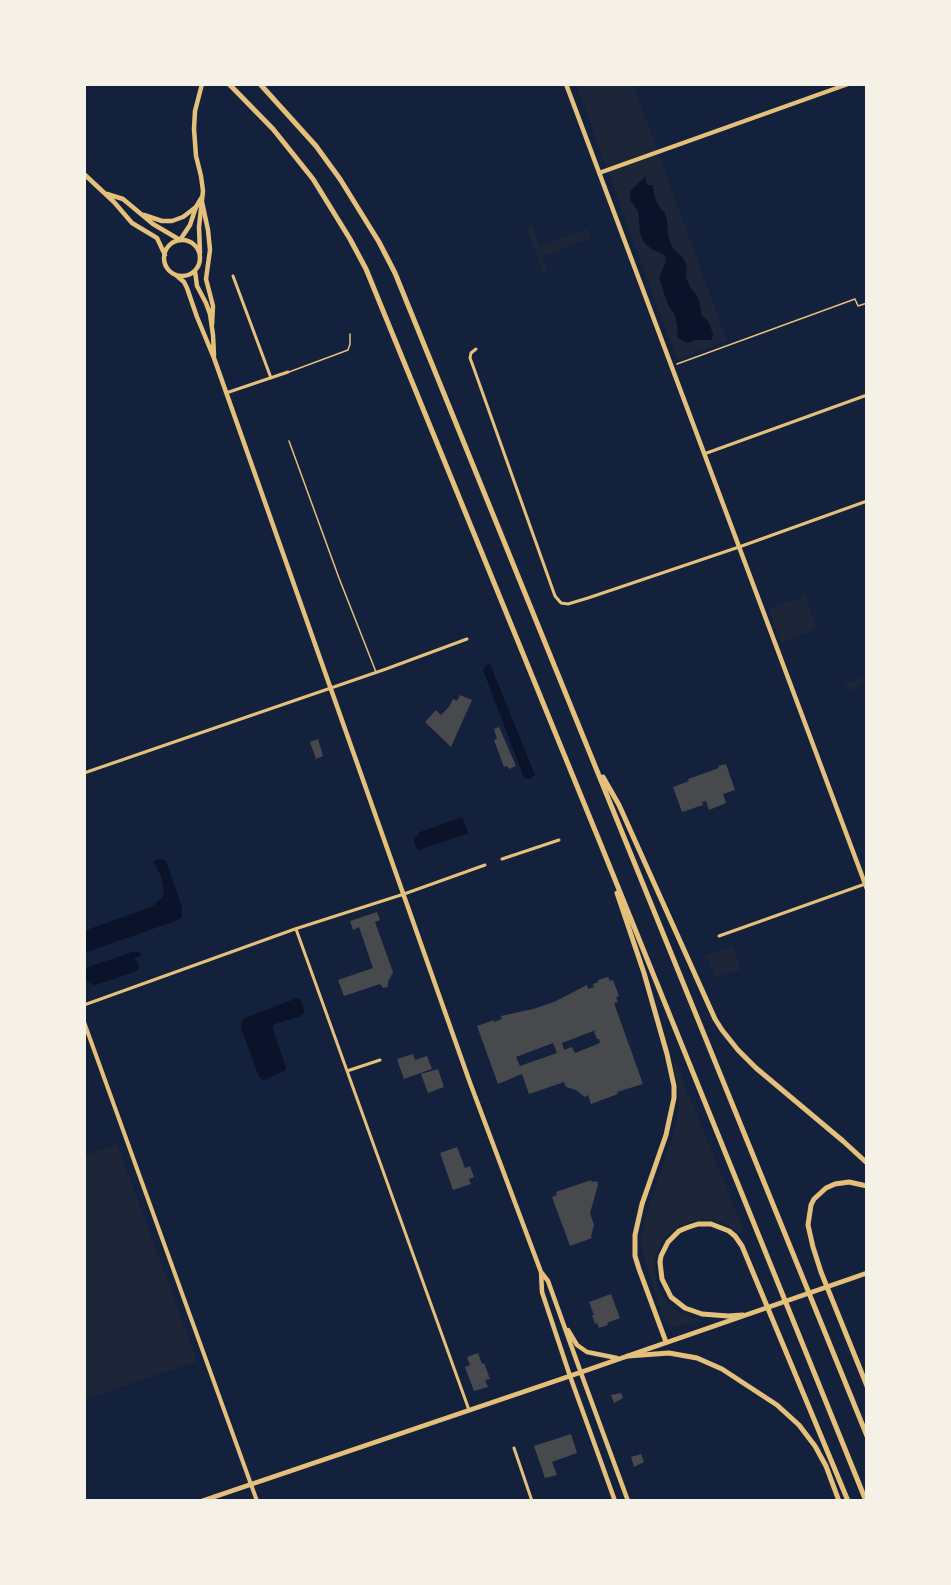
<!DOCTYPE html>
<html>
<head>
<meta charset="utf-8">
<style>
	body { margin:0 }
	#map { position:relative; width:951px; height:1585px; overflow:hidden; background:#14213d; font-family:"Archivo Narrow",sans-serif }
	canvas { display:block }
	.frame { position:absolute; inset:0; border:86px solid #f6f1e7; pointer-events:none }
</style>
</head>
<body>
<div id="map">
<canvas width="951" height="1585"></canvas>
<div class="frame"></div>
</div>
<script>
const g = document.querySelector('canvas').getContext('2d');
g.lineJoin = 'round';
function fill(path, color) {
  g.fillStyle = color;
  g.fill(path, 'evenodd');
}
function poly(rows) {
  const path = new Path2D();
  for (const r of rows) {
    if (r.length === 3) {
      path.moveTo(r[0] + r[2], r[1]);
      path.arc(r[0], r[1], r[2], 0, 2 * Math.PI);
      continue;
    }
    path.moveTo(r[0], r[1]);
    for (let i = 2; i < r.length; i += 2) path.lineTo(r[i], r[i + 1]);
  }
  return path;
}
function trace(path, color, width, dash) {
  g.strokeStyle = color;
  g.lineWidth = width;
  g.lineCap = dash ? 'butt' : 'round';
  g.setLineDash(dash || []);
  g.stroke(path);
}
const green = poly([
	[576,84,633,84,727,341,677,360],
	[533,226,540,246,587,229,591,238,543,256,548,271,543,272,527,229],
	[805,596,817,629,781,643,769,609],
	[867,676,867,681,850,691,845,684],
	[733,947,741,969,715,978,706,955],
	[676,1064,744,1231,739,1233,723,1222,703,1219,682,1224,664,1238,656,1254,655,1263,655,1276,658,1287,661,1294,674,1309,683,1314,699,1319,697,1321,689,1324,674,1327,668,1324,664,1319,644,1258,641,1238,644,1224,676,1125,679,1099,675,1070,674,1065],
	[117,1144,197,1361,84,1400,84,1156]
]);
const water = poly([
	[645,177,647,185,653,185,655,198,659,207,665,213,667,220,668,235,672,247,684,259,687,268,686,277,690,287,695,293,699,300,702,316,708,321,712,331,713,335,711,340,695,340,687,343,678,338,677,325,675,315,668,305,659,278,666,261,665,255,651,249,643,241,640,233,638,211,630,200,631,190],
	[490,664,535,775,530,779,524,778,483,670,486,665],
	[462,817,468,832,467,834,418,850,417,849,414,842,415,838,420,832],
	[159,859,166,861,182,907,182,917,178,920,87,952,84,951,84,931,151,907,162,898,164,891,161,876,154,863,155,860],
	[136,951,139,952,141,955,140,957,136,957,135,959,139,966,139,969,137,971,95,985,91,984,84,979,84,971,88,967],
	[297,998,300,999,303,1005,304,1013,301,1016,275,1024,273,1027,273,1030,286,1067,286,1070,264,1080,261,1079,259,1077,241,1028,242,1020,245,1018]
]);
const building = poly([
	[460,695,472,700,451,747,425,722,436,710,441,715,449,707,453,699,457,701],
	[499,727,516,766,509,769,507,766,504,767,494,740,497,739,494,729],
	[318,739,323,756,316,759,310,742],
	[726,764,735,790,723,794,726,803,709,810,706,801,702,802,703,805,682,812,673,787,689,781,688,779,691,778,719,768,718,766],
	[377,912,380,920,375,922,393,972,389,980,388,981,388,987,383,988,380,984,344,996,338,980,373,968,359,927,353,930,350,921],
	[608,977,610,981,613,980,619,996,616,997,618,1002,614,1003,643,1084,617,1092,618,1094,591,1104,588,1095,585,1097,576,1090,566,1087,564,1082,529,1094,522,1074,498,1084,477,1026,494,1020,494,1022,502,1019,501,1016,533,1009,554,1002,587,985,588,989,594,987,593,984,598,982,598,980],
	[596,1030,594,1032,597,1039,599,1039,600,1043,575,1053,572,1047,564,1050,562,1043],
	[553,1043,557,1053,520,1066,516,1057],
	[413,1054,415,1060,427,1056,432,1069,404,1079,397,1059],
	[438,1069,444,1087,428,1093,421,1074],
	[457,1147,465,1168,470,1166,474,1177,469,1179,471,1184,453,1190,440,1153],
	[591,1180,592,1182,597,1181,598,1185,590,1213,594,1225,591,1236,592,1238,570,1246,552,1197,557,1195,556,1192],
	[611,1294,620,1318,607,1323,608,1325,599,1328,597,1323,595,1324,592,1315,594,1315,589,1302],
	[478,1353,482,1364,484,1363,490,1379,485,1380,488,1387,474,1391,465,1367,470,1365,467,1357],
	[621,1393,623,1398,614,1403,611,1395],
	[571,1434,577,1453,552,1462,557,1475,545,1478,534,1446],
	[641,1454,644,1462,634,1467,631,1457]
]);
const path = poly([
	[677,364,855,299,858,306,867,303]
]);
const service = poly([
	[289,372,348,350,350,344,350,334],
	[289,441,339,578,376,672]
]);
const minor = poly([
	[233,276,271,378],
	[476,349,471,353,470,358,473,366,555,596,561,603,568,604,588,598,739,547,867,501],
	[226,393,288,372],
	[704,454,867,395],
	[84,773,386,669,467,639],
	[502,859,559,840],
	[296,929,469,1410],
	[719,936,865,884],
	[84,1005,295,929,404,894,485,865],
	[347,1071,380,1060],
	[514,1448,532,1501]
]);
const tertiary = poly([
	[599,173,848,84],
	[84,1022,257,1501]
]);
const secondary = poly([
	[566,84,867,889],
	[180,240,190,225,196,207,202,197],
	[200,253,199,227,203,191,201,176,196,156,194,129,195,111,202,84],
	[581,1373,628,1501],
	[202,1501,570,1376,615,1501]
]);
const primary = poly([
	[84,174,114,202,132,223,157,238,165,255],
	[107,194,123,199,153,224,180,240],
	[202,202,208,230,210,250,206,279,213,306,212,325],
	[144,215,162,221,172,221,183,217,196,207],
	[182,258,18],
	[195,271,197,286,206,303,210,314,213,335,214,355],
	[176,275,184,282,187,288,197,317,214,358,469,1080,541,1272,542,1292,570,1376,867,1273],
	[541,1272,548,1281,581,1373],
	[568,1330,577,1345,587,1352,617,1358]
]);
const motorway = poly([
	[229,84,273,129,313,179,350,239,366,269,599,840,866,1501],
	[260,84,316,146,340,179,379,242,395,273,867,1436],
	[603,777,619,805,715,1019,722,1030,738,1050,756,1068,843,1141,867,1163],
	[617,893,644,973,667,1054,674,1086,674,1098,666,1135,642,1204,635,1235,635,1256,639,1269,666,1342],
	[867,1186,849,1182,835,1184,826,1188,814,1199,811,1205,808,1225,813,1247,821,1272,867,1386],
	[743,1315,728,1316,702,1314,685,1308,671,1297,662,1279,660,1262,661,1256,668,1242,679,1231,686,1228,698,1224,711,1224,729,1231,735,1236,742,1246,848,1501],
	[628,1356,669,1353,697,1358,722,1369,777,1405,799,1425,815,1446,826,1466,839,1501]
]);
fill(green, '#1d2539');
fill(water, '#0b132b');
fill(building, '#48494c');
trace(path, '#e5c07b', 1.5);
trace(service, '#e5c07b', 1.5);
trace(minor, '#e5c07b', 3);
trace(tertiary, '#e5c07b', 4);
trace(secondary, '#e5c07b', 4.5);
trace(primary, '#e5c07b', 4.5);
trace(motorway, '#e5c07b', 5);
</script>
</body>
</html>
